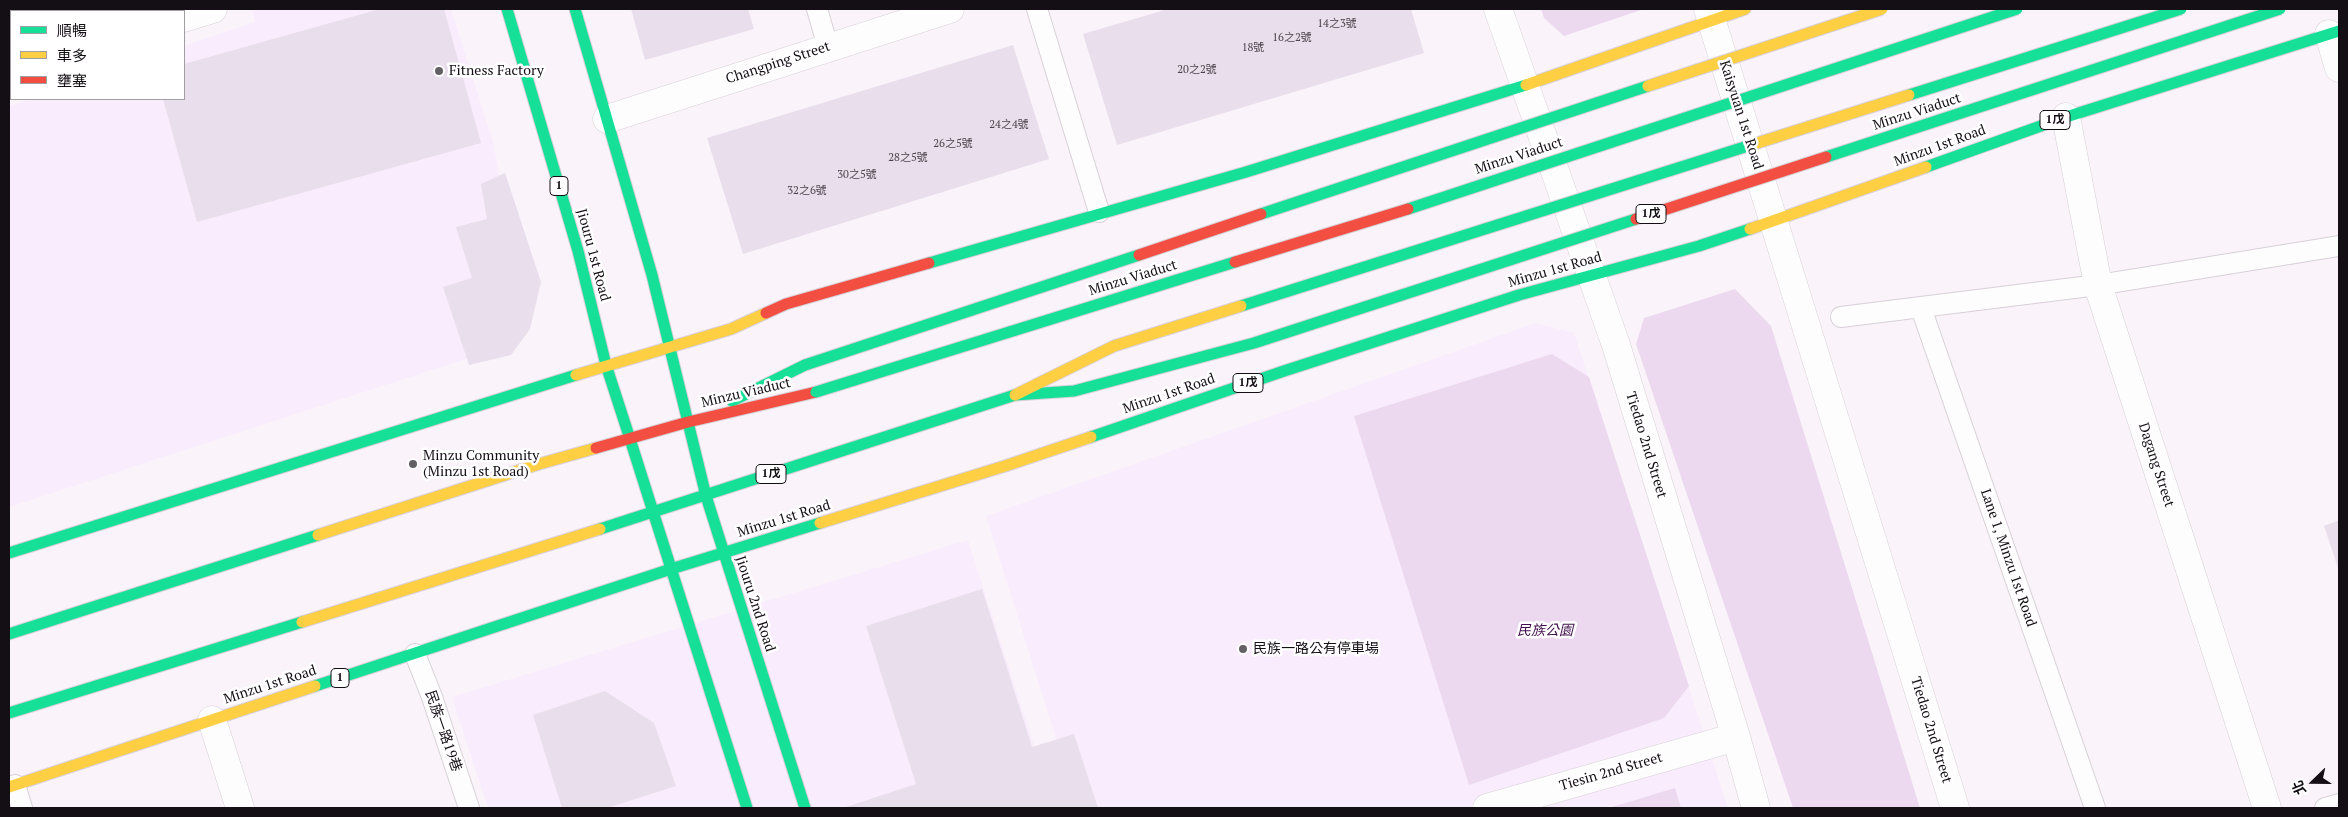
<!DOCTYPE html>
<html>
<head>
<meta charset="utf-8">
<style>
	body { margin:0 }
	#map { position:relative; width:2348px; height:817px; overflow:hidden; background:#faf4fa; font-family:"PT Serif","Noto Sans TC",serif }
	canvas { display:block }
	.frame { position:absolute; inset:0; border:10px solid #140e15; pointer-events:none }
	.legend { position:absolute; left:10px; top:10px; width:175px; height:90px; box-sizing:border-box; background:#fff; border:1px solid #a19fa1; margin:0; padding:6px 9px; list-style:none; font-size:15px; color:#140e15 }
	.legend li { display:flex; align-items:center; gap:10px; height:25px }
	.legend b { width:25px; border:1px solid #a19fa1 }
	.north { position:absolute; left:2288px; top:757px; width:50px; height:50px; -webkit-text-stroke:4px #fff; paint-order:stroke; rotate:248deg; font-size:14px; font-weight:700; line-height:20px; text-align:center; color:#140e15 }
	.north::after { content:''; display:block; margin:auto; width:18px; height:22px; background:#140e15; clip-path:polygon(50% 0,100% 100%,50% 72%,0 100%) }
</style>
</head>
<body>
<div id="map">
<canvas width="2348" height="817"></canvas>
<div class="frame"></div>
<ul class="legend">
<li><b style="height:6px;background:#16e098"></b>順暢</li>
<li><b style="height:6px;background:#ffcf43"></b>車多</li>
<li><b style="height:6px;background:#f24e42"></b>壅塞</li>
</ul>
<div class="north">北</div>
</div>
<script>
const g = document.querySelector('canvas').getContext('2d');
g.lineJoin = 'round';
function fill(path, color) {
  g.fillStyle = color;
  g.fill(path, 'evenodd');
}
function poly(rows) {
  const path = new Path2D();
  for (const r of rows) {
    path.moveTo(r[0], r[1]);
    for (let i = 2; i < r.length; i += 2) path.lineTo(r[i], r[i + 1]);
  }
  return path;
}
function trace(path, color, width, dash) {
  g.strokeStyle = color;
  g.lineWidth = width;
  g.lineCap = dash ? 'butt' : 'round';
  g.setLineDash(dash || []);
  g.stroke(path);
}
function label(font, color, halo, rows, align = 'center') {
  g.font = font + ' "PT Serif","Noto Sans TC",serif';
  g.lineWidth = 5;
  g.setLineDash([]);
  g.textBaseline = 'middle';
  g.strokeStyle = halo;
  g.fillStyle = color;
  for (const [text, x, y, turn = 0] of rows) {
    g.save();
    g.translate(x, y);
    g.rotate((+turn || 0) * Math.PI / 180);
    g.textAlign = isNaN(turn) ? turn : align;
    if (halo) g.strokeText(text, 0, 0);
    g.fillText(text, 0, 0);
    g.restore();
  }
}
const built = poly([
	[252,9,451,9,493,142,526,308,487,352,9,507,9,106,31,99,184,99,184,46,255,22],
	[1536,323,1574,333,1728,808,1078,808,986,516],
	[968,540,1054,808,488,808,452,697]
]);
const green = poly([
	[1541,9,1644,9,1564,36,1544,18],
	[1735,289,1771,326,1920,808,1793,808,1636,344,1644,318],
	[1552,354,1589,377,1689,686,1664,718,1469,785,1354,416],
	[1675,788,1681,808,1609,808]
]);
const building = poly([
	[380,9,444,9,481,143,197,222,163,99,184,99,184,64],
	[631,9,748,9,754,29,645,60],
	[1168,9,1411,9,1424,53,1117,145,1083,34],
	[1013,45,1049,159,743,254,707,138],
	[505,173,541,282,530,329,511,355,469,365,443,287,472,278,456,227,487,219,481,184],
	[2339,520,2339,571,2324,526],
	[982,589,1032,747,1074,734,1098,808,843,808,916,784,866,626],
	[605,691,654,723,676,786,607,808,562,808,533,715]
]);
const lane = poly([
	[817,9,828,47],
	[1037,9,1099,212],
	[1921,308,2095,808],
	[1841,317,2098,285,2339,246],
	[415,654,432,697,469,808],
	[15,785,22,808],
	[2325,808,2339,804]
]);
const street = poly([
	[61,9,61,11],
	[1498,9,1616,345,1736,737,1756,808],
	[1708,9,1955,808],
	[184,18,213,9],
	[2329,34,2339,68],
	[9,74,11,74],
	[2066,117,2098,285,2267,808],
	[607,119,950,9],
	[212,720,240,808],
	[1487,808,1736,737]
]);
const fast = poly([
	[507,9,578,251,606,365,630,439],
	[575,9,652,275,706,496,724,553],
	[1926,167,2066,117,2339,31],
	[929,263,1246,172,1526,85],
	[732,401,805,365],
	[1091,437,1284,371,1519,295,1699,246,1750,229],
	[630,439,747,808],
	[600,529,1015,395],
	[9,553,576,375],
	[724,553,805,808],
	[9,634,318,535],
	[315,686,671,569,820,523],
	[9,713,302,622]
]);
const slow = poly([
	[1526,85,1745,9],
	[1750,229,1926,167],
	[576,375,731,329,766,313],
	[820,523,1005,466,1091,437],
	[318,535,539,464,596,448],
	[302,622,600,529],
	[9,787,315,686]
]);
const jam = poly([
	[766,313,786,304,929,263],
	[596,448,688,422,816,392]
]);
const fastBridge = poly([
	[1909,95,2181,9],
	[1826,157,2280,9],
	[1408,209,2017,9],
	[1261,214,1648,86],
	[1241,306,1751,145],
	[805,365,1139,255],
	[816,392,1235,262],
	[1015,395,1074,391,1254,343,1636,219]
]);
const slowBridge = poly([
	[1648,86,1882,9],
	[1751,145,1909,95],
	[1015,395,1114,346,1241,306]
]);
const jamBridge = poly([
	[1636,219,1826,157],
	[1139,255,1261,214],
	[1235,262,1408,209]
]);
const markers = [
	[439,71,5,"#645e65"],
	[413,464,5,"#645e65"],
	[1243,649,5,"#645e65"]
];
const numberNames = [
	["14之3號",1337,24],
	["16之2號",1292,38],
	["18號",1253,48],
	["20之2號",1197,70],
	["24之4號",1009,125],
	["26之5號",953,144],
	["28之5號",908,158],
	["30之5號",857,175],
	["32之6號",807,191]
];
const shields = [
	[2055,120,30],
	[559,186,18],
	[1651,214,30],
	[1248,383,30],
	[771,474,30],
	[340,678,18]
];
const shieldNames = [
	["1戊",2055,120],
	["1",559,186],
	["1戊",1651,214],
	["1戊",1248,383],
	["1戊",771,474],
	["1",340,678]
];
const streetNames = [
	["Changping Street",778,63,-18],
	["Minzu Viaduct",1917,112,-18],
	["Kaisyuan 1st Road",1741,115,72],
	["Minzu 1st Road",1940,146,-20],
	["Minzu Viaduct",1519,156,-18],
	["Jiouru 1st Road",593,255,75],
	["Minzu 1st Road",1555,270,-16],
	["Minzu Viaduct",1133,278,-17],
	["Minzu Viaduct",746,393,-13],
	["Minzu 1st Road",1169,394,-19],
	["Tiedao 2nd Street",1646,445,73],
	["Dagang Street",2156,465,72],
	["Minzu 1st Road",784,519,-17],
	["Lane 1, Minzu 1st Road",2008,558,71],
	["Jiouru 2nd Road",755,604,72],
	["Minzu 1st Road",270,685,-18],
	["Tiedao 2nd Street",1931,730,73],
	["民族一路19巷",443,731,71],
	["Tiesin 2nd Street",1611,772,-16]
];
const poiNames = [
	["Fitness Factory",449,71],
	["Minzu Community",423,456],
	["(Minzu 1st Road)",423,472],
	["民族一路公有停車場",1253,649]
];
const parkNames = [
	["民族公園",1545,631]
];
fill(built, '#f9ecfc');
fill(green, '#ecd9ef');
fill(building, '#e9deeb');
trace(lane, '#d7d0d8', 22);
trace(street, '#d7d0d8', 29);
trace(fast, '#d7d0d8', 13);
trace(slow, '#d7d0d8', 13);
trace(jam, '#d7d0d8', 13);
trace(lane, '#fefdfe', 20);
trace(street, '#fefdfe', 28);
trace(fast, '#16e098', 11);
trace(slow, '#ffcf43', 11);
trace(jam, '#f24e42', 11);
trace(fastBridge, '#d7d0d8', 13, []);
trace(slowBridge, '#d7d0d8', 13, []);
trace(jamBridge, '#d7d0d8', 13, []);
trace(fastBridge, '#16e098', 11);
trace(slowBridge, '#ffcf43', 11);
trace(jamBridge, '#f24e42', 11);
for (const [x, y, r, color] of markers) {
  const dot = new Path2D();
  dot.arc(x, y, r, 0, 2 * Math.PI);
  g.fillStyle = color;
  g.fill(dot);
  trace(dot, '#fff', 2);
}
label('11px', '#4a434c', null, numberNames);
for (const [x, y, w] of shields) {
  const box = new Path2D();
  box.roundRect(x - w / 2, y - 9.5, w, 19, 4);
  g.fillStyle = '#fff';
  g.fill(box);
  trace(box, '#140e15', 1);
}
label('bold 12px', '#140e15', null, shieldNames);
label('14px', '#140e15', '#fff', streetNames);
label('14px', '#140e15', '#fff', poiNames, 'left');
label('italic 14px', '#410d4c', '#fff', parkNames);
</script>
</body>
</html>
